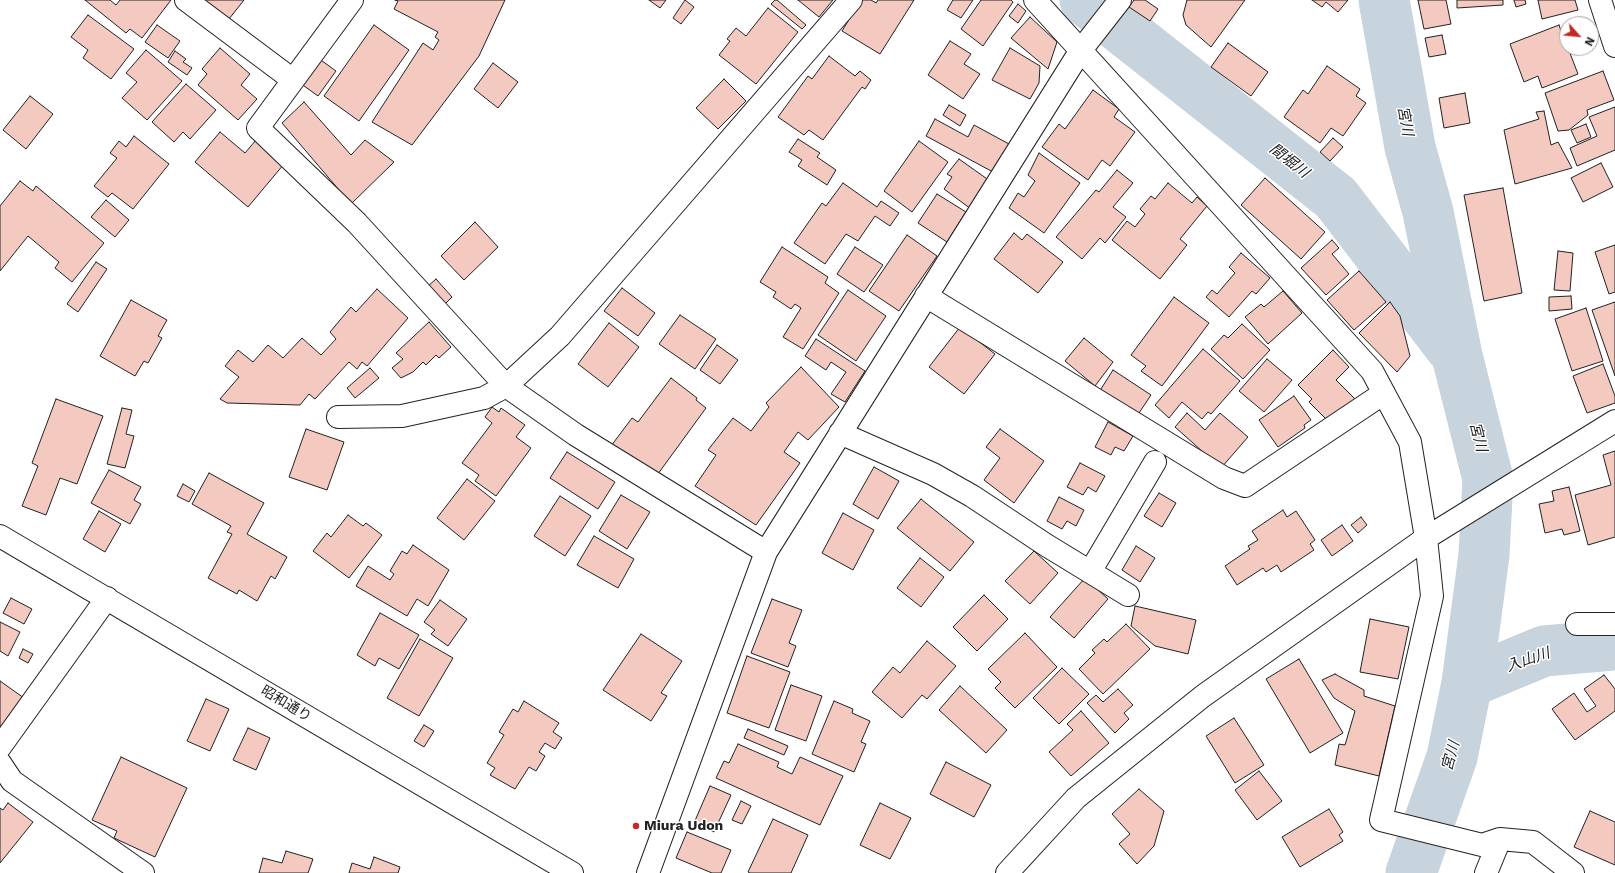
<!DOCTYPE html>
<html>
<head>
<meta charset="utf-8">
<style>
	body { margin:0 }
	#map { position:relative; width:1615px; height:873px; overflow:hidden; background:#fff; font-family:"Work Sans",sans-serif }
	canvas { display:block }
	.north { position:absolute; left:1559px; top:16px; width:40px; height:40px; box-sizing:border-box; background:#fff; border:1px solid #a7a7a7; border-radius:50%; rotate:117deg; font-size:11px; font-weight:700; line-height:16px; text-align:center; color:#222 }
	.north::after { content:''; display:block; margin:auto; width:14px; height:18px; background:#c62828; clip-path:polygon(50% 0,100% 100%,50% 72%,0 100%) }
</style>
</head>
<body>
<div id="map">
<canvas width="1615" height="873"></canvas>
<div class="north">N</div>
</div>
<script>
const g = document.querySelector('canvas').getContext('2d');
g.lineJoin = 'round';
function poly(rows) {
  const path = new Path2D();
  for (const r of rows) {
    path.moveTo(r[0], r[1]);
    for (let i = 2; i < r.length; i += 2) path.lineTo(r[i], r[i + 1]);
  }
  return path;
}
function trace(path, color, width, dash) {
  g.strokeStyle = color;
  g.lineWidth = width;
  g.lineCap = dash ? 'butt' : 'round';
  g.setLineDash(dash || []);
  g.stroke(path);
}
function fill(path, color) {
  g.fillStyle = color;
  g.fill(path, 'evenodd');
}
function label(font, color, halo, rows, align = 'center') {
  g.font = font + ' "Work Sans","Noto Sans JP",sans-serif';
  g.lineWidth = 3;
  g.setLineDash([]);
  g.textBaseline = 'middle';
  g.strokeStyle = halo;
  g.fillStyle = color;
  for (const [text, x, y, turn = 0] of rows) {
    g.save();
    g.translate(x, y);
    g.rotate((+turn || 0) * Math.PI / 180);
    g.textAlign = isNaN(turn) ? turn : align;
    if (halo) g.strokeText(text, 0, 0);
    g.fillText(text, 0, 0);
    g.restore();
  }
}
const river = poly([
	[1085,0,1336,198,1451,348],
	[1384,0,1410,147,1428,212,1457,356,1488,479,1484,555,1467,683,1452,757,1411,873],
	[1467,683,1544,651,1615,645]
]);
const building = poly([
	[85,0,110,0,116,5,120,0,171,0,142,38,130,29,126,33,85,0],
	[197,0,244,0,225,24,197,0],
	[395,0,505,0,479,56,412,145,372,122,423,43,433,50,439,40,435,37,438,32,394,9,398,1,395,0],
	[649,0,666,0,660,8,649,0],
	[685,0,694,7,681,24,673,18,685,0],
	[775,0,777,0,806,25,802,29,771,4,775,0],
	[798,0,833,0,819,17,798,0],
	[861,0,871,0,876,3,878,0,914,0,880,54,842,31,861,0],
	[953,0,973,0,961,18,947,10,953,0],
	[981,0,1011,0,1013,2,983,46,961,29,981,0],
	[1134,0,1145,0,1158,9,1150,21,1129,7,1134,0],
	[1187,0,1245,0,1211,47,1186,25,1183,15,1187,0],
	[1312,0,1348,0,1338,12,1326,2,1322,7,1312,0],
	[1418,0,1446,0,1451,24,1424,29,1418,0],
	[1457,0,1503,0,1503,5,1457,8,1457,0],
	[1514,0,1525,0,1526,4,1516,7,1514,0],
	[1538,0,1575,0,1578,10,1542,19,1538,0],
	[1018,4,1026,11,1018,23,1009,16,1018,4],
	[768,8,798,32,756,84,719,55,730,41,727,39,736,28,746,36,768,8],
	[88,15,134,49,111,79,83,58,88,50,71,37,88,15],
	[1030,17,1057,42,1048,69,1011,38,1030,17],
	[157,25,180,41,168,58,145,42,157,25],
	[374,25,409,50,359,121,324,96,374,25],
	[1559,25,1567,48,1568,48,1578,74,1542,88,1538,76,1524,82,1510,44,1559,25],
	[1442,35,1446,54,1429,57,1425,38,1442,35],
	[950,41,971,54,964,64,980,74,963,99,928,75,950,41],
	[1228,43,1268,72,1251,96,1211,67,1228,43],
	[220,48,250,74,241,85,257,99,238,120,198,85,207,74,202,69,220,48],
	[1010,48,1040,66,1039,83,1030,99,992,80,1010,48],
	[146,50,182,81,147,120,122,98,137,82,126,73,146,50],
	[175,51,186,59,183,62,192,68,187,75,168,62,175,51],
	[829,56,855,76,860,71,871,80,865,89,862,87,823,140,809,130,804,135,778,117,808,76,812,79,829,56],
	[318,58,336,71,318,96,300,83,318,58],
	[493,63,518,82,498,108,474,89,493,63],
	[1327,66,1360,89,1356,96,1366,103,1343,136,1331,128,1320,143,1284,117,1303,90,1308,94,1327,66],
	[1603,71,1614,100,1587,110,1588,115,1569,130,1558,131,1545,93,1603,71],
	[724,79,746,101,718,129,696,108,724,79],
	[186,84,216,110,190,139,183,132,174,142,152,122,186,84],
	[1093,90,1119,109,1114,117,1135,132,1110,166,1102,160,1088,180,1042,147,1059,124,1065,129,1093,90],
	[1465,93,1470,123,1444,128,1439,98,1465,93],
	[30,96,53,114,26,149,3,130,30,96],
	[304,102,351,155,365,140,394,162,351,204,282,123,304,102],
	[949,105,966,115,960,126,943,115,949,105],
	[1615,107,1615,150,1577,166,1570,148,1597,136,1589,117,1615,107],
	[1544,111,1551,145,1558,142,1572,168,1515,184,1504,130,1539,119,1536,112,1544,111],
	[935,119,968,137,974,125,1009,144,993,172,926,136,935,119],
	[1586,124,1591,137,1577,143,1571,130,1586,124],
	[220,132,245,153,256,140,284,164,248,207,195,162,220,132],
	[134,136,169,164,133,209,112,193,108,197,94,186,117,158,110,153,119,141,126,147,134,136],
	[1333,138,1343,147,1330,161,1320,152,1333,138],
	[798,139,820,153,817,157,836,170,827,185,798,166,802,160,789,152,798,139],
	[919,141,948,162,912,212,884,191,919,141],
	[1039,153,1080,183,1044,233,1009,208,1018,193,1024,197,1035,181,1028,175,1039,153],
	[959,159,990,181,971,209,944,189,952,177,947,174,959,159],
	[1601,163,1613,187,1583,202,1571,178,1601,163],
	[1117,170,1133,183,1113,207,1126,217,1105,243,1100,238,1082,259,1056,237,1096,190,1099,192,1117,170],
	[1265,178,1325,232,1301,259,1241,205,1265,178],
	[20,181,33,191,36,186,104,243,72,282,55,268,59,262,28,236,0,271,0,206,20,181],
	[843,183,877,207,881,201,899,213,890,226,875,216,858,241,846,234,825,264,794,243,822,203,826,206,843,183],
	[1168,183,1192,203,1197,197,1207,206,1180,239,1187,245,1160,279,1112,240,1127,221,1135,227,1145,214,1140,209,1151,196,1155,199,1168,183],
	[1503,188,1522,293,1484,301,1464,195,1503,188],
	[937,194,966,212,947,242,918,223,937,194],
	[106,200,129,220,115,237,91,217,106,200],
	[475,222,498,247,464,280,441,256,475,222],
	[1014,233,1022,240,1027,234,1063,262,1038,293,994,259,1014,233],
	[907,235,937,256,899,311,869,291,907,235],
	[1332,240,1339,248,1332,254,1349,274,1326,295,1301,268,1332,240],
	[1615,245,1615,292,1609,294,1595,252,1615,245],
	[782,247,828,277,825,283,839,293,803,349,783,337,801,308,795,304,791,309,773,297,776,292,760,282,782,247],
	[855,247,883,265,864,292,837,274,855,247],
	[1558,251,1573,253,1570,291,1554,290,1558,251],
	[1241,253,1270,278,1256,294,1252,291,1229,317,1206,297,1212,290,1217,294,1235,273,1229,267,1241,253],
	[96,262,107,269,78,312,67,304,96,262],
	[1359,271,1386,302,1354,330,1327,300,1359,271],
	[436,279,452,297,443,306,427,287,436,279],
	[622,288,655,313,638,336,604,311,622,288],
	[377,289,408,318,367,366,362,362,357,369,349,362,315,399,309,394,300,405,227,403,220,399,239,377,225,366,238,350,253,362,268,345,283,358,302,338,321,355,336,339,330,332,351,307,356,312,377,289],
	[848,290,886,316,856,361,818,335,848,290],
	[1283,291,1302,313,1268,344,1245,317,1261,304,1264,307,1283,291],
	[1571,296,1572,309,1549,311,1549,297,1571,296],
	[1174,297,1209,323,1162,386,1141,371,1146,366,1131,355,1174,297],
	[131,300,167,320,158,336,162,338,148,363,144,361,135,376,100,356,131,300],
	[1390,302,1400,316,1410,356,1397,372,1359,333,1390,302],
	[1615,302,1615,376,1592,310,1615,302],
	[1586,308,1603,361,1572,371,1555,319,1586,308],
	[680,315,716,339,695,369,659,344,680,315],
	[429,322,451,347,439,358,436,355,426,365,423,362,413,372,401,378,392,368,403,359,396,353,429,322],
	[609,323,639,347,608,387,578,364,609,323],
	[1242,324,1270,350,1243,379,1211,349,1224,335,1228,338,1242,324],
	[960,327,995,354,964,394,929,367,960,327],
	[1084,338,1113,362,1095,386,1065,361,1084,338],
	[816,339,865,371,845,402,831,394,846,372,831,362,826,370,805,356,816,339],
	[717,345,738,360,720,384,700,370,717,345],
	[1203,349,1240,381,1211,414,1208,412,1202,419,1182,402,1169,418,1155,405,1203,349],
	[1333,350,1349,367,1336,380,1355,399,1330,423,1309,402,1312,399,1298,385,1333,350],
	[1267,359,1292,380,1264,412,1239,391,1267,359],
	[1603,364,1615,396,1615,403,1587,413,1573,376,1603,364],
	[801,367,839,407,808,440,798,432,784,452,800,463,756,525,695,486,716,455,708,450,733,418,751,431,769,407,766,403,801,367],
	[370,368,379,378,355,398,347,388,370,368],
	[1113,370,1151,395,1137,416,1099,392,1113,370],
	[671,378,697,398,696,400,706,408,655,478,611,446,632,418,638,422,671,378],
	[1294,396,1311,420,1304,425,1305,428,1278,447,1259,420,1294,396],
	[56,399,103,416,77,484,60,478,46,515,22,506,38,466,32,463,56,399],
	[492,407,499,412,501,408,525,425,516,437,531,448,496,496,475,481,479,475,462,463,492,423,485,417,492,407],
	[122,408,132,410,126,434,134,436,125,468,107,464,122,408],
	[1187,413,1205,430,1220,413,1248,437,1221,468,1175,427,1187,413],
	[1108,422,1133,436,1124,451,1115,447,1111,455,1095,447,1108,422],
	[306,429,344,442,327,490,289,477,306,429],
	[1000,429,1044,461,1014,503,984,480,1000,458,986,447,1000,429],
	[1615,451,1615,537,1588,545,1575,495,1611,485,1603,455,1615,451],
	[567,452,615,482,598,509,550,478,567,452],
	[1080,463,1105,476,1096,492,1088,487,1083,495,1067,487,1080,463],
	[874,467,899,481,878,519,853,504,874,467],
	[109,470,141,487,134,500,141,504,130,524,91,503,109,470],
	[209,473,264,503,247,534,287,557,275,579,271,576,257,601,239,590,237,594,208,578,232,534,227,532,231,526,192,504,209,473],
	[467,479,495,501,464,540,437,518,467,479],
	[183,484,195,491,189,502,177,496,183,484],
	[1569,487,1580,531,1564,535,1562,529,1545,533,1539,504,1554,501,1552,491,1569,487],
	[1159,493,1176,503,1162,527,1144,516,1159,493],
	[621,495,650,512,627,549,599,531,621,495],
	[560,496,591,516,565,556,534,536,560,496],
	[1059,497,1084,510,1076,526,1067,521,1062,529,1047,521,1059,497],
	[921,499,974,542,950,571,897,528,921,499],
	[1283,510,1287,517,1296,511,1315,540,1310,544,1314,550,1281,572,1277,565,1266,572,1263,568,1237,585,1225,566,1250,549,1248,546,1258,540,1252,531,1283,510],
	[99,511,121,524,105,552,83,539,99,511],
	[843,513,874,530,853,570,822,553,843,513],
	[348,515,363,526,366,523,382,535,349,578,313,551,327,533,331,537,348,515],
	[1361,517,1367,525,1358,533,1351,525,1361,517],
	[1342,525,1353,541,1332,556,1321,540,1342,525],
	[594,536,634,559,618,588,577,565,594,536],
	[413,545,449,570,428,606,417,599,407,616,356,586,368,566,390,580,394,574,390,571,402,551,407,554,413,545],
	[1136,546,1155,558,1140,582,1122,570,1136,546],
	[1034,551,1058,573,1030,604,1005,581,1034,551],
	[920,558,944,577,921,607,897,588,920,558],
	[1085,578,1108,599,1074,638,1050,617,1085,578],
	[984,595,1008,619,977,651,953,627,984,595],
	[11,598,32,609,24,624,3,613,11,598],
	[772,599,802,610,789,643,796,646,788,667,751,653,772,599],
	[440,600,467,619,448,646,431,634,435,630,424,622,440,600],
	[1135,606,1196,620,1188,654,1155,646,1131,626,1135,606],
	[380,613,419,635,399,669,379,658,375,666,357,655,380,613],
	[1370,619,1409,627,1398,679,1360,672,1370,619],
	[0,622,20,632,8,656,0,651,0,622],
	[1126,624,1150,649,1103,694,1079,669,1095,653,1092,650,1104,639,1107,642,1126,624],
	[1025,633,1057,667,1015,708,995,688,1001,682,988,669,1025,633],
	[641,634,682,661,661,693,667,696,651,721,603,690,641,634],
	[420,639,453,658,419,716,387,698,420,639],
	[927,641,956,666,927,699,922,695,902,718,872,692,893,667,900,673,927,641],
	[23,649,33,654,28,663,19,658,23,649],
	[747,656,790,672,769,728,727,713,747,656],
	[1299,659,1343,733,1310,753,1266,679,1299,659],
	[1062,668,1089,694,1059,724,1033,698,1062,668],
	[1335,674,1364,690,1364,696,1395,706,1379,776,1335,765,1339,744,1345,745,1355,711,1334,698,1322,680,1335,674],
	[1604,675,1615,689,1615,711,1575,740,1552,709,1574,693,1587,712,1596,706,1584,689,1604,675],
	[0,681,24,698,0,733,0,681],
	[791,685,822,696,806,741,775,730,791,685],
	[960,686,1007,730,986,753,939,710,960,686],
	[1118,689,1133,705,1124,713,1129,719,1115,733,1087,703,1096,695,1103,702,1118,689],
	[206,699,229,709,210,751,187,741,206,699],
	[524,701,559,723,553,732,562,738,555,749,545,743,539,752,545,756,536,771,529,767,515,789,490,775,495,768,487,763,504,735,499,732,513,709,518,712,524,701],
	[834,701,853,709,852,713,870,721,861,742,866,744,854,772,812,754,834,701],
	[1081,711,1109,743,1071,776,1049,752,1073,730,1067,724,1081,711],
	[1234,718,1264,765,1235,783,1206,736,1234,718],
	[424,725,434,731,424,747,414,741,424,725],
	[248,728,270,738,256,770,233,760,248,728],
	[748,729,788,746,784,755,744,738,748,729],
	[738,744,779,762,777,767,792,774,800,757,843,776,820,825,716,778,724,761,729,763,738,744],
	[121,757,187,788,155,857,114,838,117,831,92,820,121,757],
	[946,762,991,785,974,817,930,794,946,762],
	[1259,771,1282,801,1257,820,1235,790,1259,771],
	[710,786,731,795,714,832,694,823,710,786],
	[1139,789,1164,811,1154,846,1137,864,1119,844,1130,834,1112,814,1139,789],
	[741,801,751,806,742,824,732,820,741,801],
	[8,803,33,822,0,863,0,808,3,810,8,803],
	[880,803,911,818,890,859,860,845,880,803],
	[1329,809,1343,832,1339,835,1343,841,1300,867,1282,837,1329,809],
	[1590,811,1615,822,1615,865,1574,847,1590,811],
	[773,819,808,835,791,873,750,873,748,872,773,819],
	[687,832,731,850,721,873,712,873,676,858,687,832],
	[286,851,313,859,308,873,259,873,263,858,282,863,286,851],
	[374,857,400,867,398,873,349,873,352,863,370,869,374,857]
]);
const minor = poly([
	[186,0,293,80],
	[352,0,258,128,357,223,506,386,576,435,766,552],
	[1035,0,1372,371,1410,442,1426,538,1432,596,1381,820,1482,845,1500,839,1533,842,1573,873],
	[926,296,1224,478,1245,486,1384,393],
	[338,417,402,416,484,398,506,386,560,336,851,0],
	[840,433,933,474,972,496,1046,545,1128,595],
	[0,536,572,873],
	[1090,572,1155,462],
	[1577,624,1615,624],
	[0,747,107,598],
	[0,763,12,781,143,873],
	[648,873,766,552,1081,50,1120,0],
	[1007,873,1076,798,1203,696,1426,538,1615,421],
	[1486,873,1500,839]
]);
const highway = poly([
	[1600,0,1615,46]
]);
const markers = [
	[636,826,4,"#c62828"]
];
const streetNames = [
	["昭和通り",286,704,31]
];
const poiNames = [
	["Miura Udon",644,826]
];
const waterNames = [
	["宮川",1405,121,80],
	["間堀川",1289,161,38],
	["宮川",1478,437,76],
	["入山川",1528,660,-19],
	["宮川",1451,756,-75]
];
trace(river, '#c7d3dd', 51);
fill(building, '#f3c9c0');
trace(building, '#222', 1);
trace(minor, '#222', 24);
trace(highway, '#222', 24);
trace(minor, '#fff', 22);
trace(highway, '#fff', 22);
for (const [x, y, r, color] of markers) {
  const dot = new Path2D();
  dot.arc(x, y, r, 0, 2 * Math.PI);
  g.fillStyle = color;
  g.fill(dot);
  trace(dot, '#fff', 1.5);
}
label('14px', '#222', '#fff', streetNames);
label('bold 14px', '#222', '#fff', poiNames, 'left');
label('italic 15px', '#222', '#fff', waterNames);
</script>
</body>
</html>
